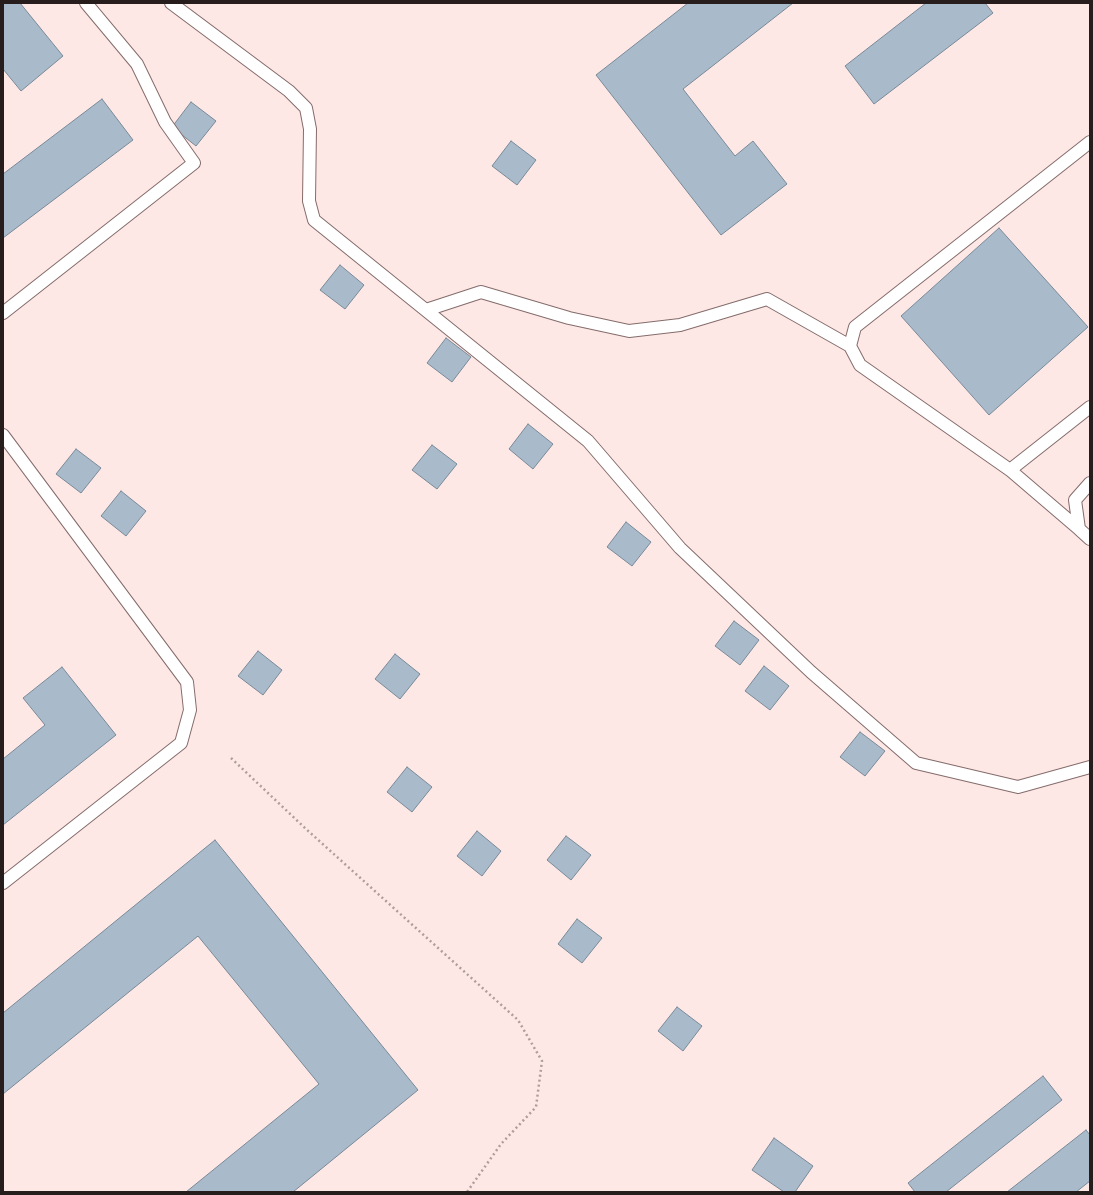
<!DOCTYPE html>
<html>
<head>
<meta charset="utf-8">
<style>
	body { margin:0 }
	#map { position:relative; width:1093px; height:1195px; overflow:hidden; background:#fee8e6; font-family:"Fira Sans",sans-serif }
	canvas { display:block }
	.frame { position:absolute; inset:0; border:4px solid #261d1c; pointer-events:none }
</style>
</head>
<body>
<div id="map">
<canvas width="1093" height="1195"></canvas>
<div class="frame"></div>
</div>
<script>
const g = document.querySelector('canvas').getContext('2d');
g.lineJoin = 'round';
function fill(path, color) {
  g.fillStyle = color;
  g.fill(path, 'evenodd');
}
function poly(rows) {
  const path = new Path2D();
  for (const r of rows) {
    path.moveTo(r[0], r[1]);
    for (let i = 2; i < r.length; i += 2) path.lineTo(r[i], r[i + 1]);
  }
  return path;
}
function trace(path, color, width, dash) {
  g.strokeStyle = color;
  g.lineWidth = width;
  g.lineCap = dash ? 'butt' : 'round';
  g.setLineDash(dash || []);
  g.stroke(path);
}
const building = poly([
	[3,3,20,3,63,56,21,91,3,69,3,3],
	[688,3,793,3,683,89,735,156,753,141,787,184,721,235,596,75,688,3],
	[926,3,985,3,993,13,874,104,845,66,926,3],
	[102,99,133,140,3,238,3,174,102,99],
	[191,102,216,121,196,146,172,127,191,102],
	[511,141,536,160,517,185,492,166,511,141],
	[999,228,1088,327,989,415,901,316,999,228],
	[340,265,364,285,345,309,320,290,340,265],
	[446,338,471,357,452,382,427,363,446,338],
	[528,424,553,444,533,469,509,449,528,424],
	[432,445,457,464,437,489,412,470,432,445],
	[76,449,101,468,81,493,56,474,76,449],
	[121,491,146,511,126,536,101,516,121,491],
	[626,522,651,542,632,566,607,547,626,522],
	[734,621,759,640,740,665,715,646,734,621],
	[258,651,282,670,263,695,238,676,258,651],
	[395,654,420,674,400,699,375,679,395,654],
	[764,666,789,686,770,710,745,691,764,666],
	[62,667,116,735,3,825,3,759,45,725,23,698,62,667],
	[860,732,885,751,865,776,840,757,860,732],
	[407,767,432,787,412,812,387,792,407,767],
	[477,831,501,851,482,876,457,856,477,831],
	[566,836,591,855,571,880,547,860,566,836],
	[215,840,418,1090,293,1192,186,1192,319,1084,198,936,3,1094,3,1013,215,840],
	[577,919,602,938,582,963,558,944,577,919],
	[677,1007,702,1026,683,1051,658,1031,677,1007],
	[1043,1076,1062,1100,946,1192,915,1192,908,1183,1043,1076],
	[1086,1130,1090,1135,1090,1181,1076,1192,1007,1192,1086,1130],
	[774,1138,813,1166,795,1192,784,1192,752,1170,774,1138]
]);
const path = poly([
	[231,758,306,829,518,1020,542,1061,536,1107,501,1144,467,1192]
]);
const service = poly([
	[171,3,289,91,306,108,310,129,309,201,314,220,588,441,680,548,811,672,916,763,1018,787,1090,767],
	[426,310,481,292,569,318,629,331,680,325,767,299,850,346],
	[3,313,194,163,165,122,137,64,86,3],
	[3,435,187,682,190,710,181,743,3,883],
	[1010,470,1090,407],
	[1090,483,1075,500,1079,529,1090,539],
	[1079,529,1010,470,860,365,850,346,855,327,1090,142]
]);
fill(building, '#a9bacb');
trace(building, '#788998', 1);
trace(service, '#846c6b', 14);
trace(path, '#ae9d9b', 2.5, [2, 3]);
trace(service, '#fff', 12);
</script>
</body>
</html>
